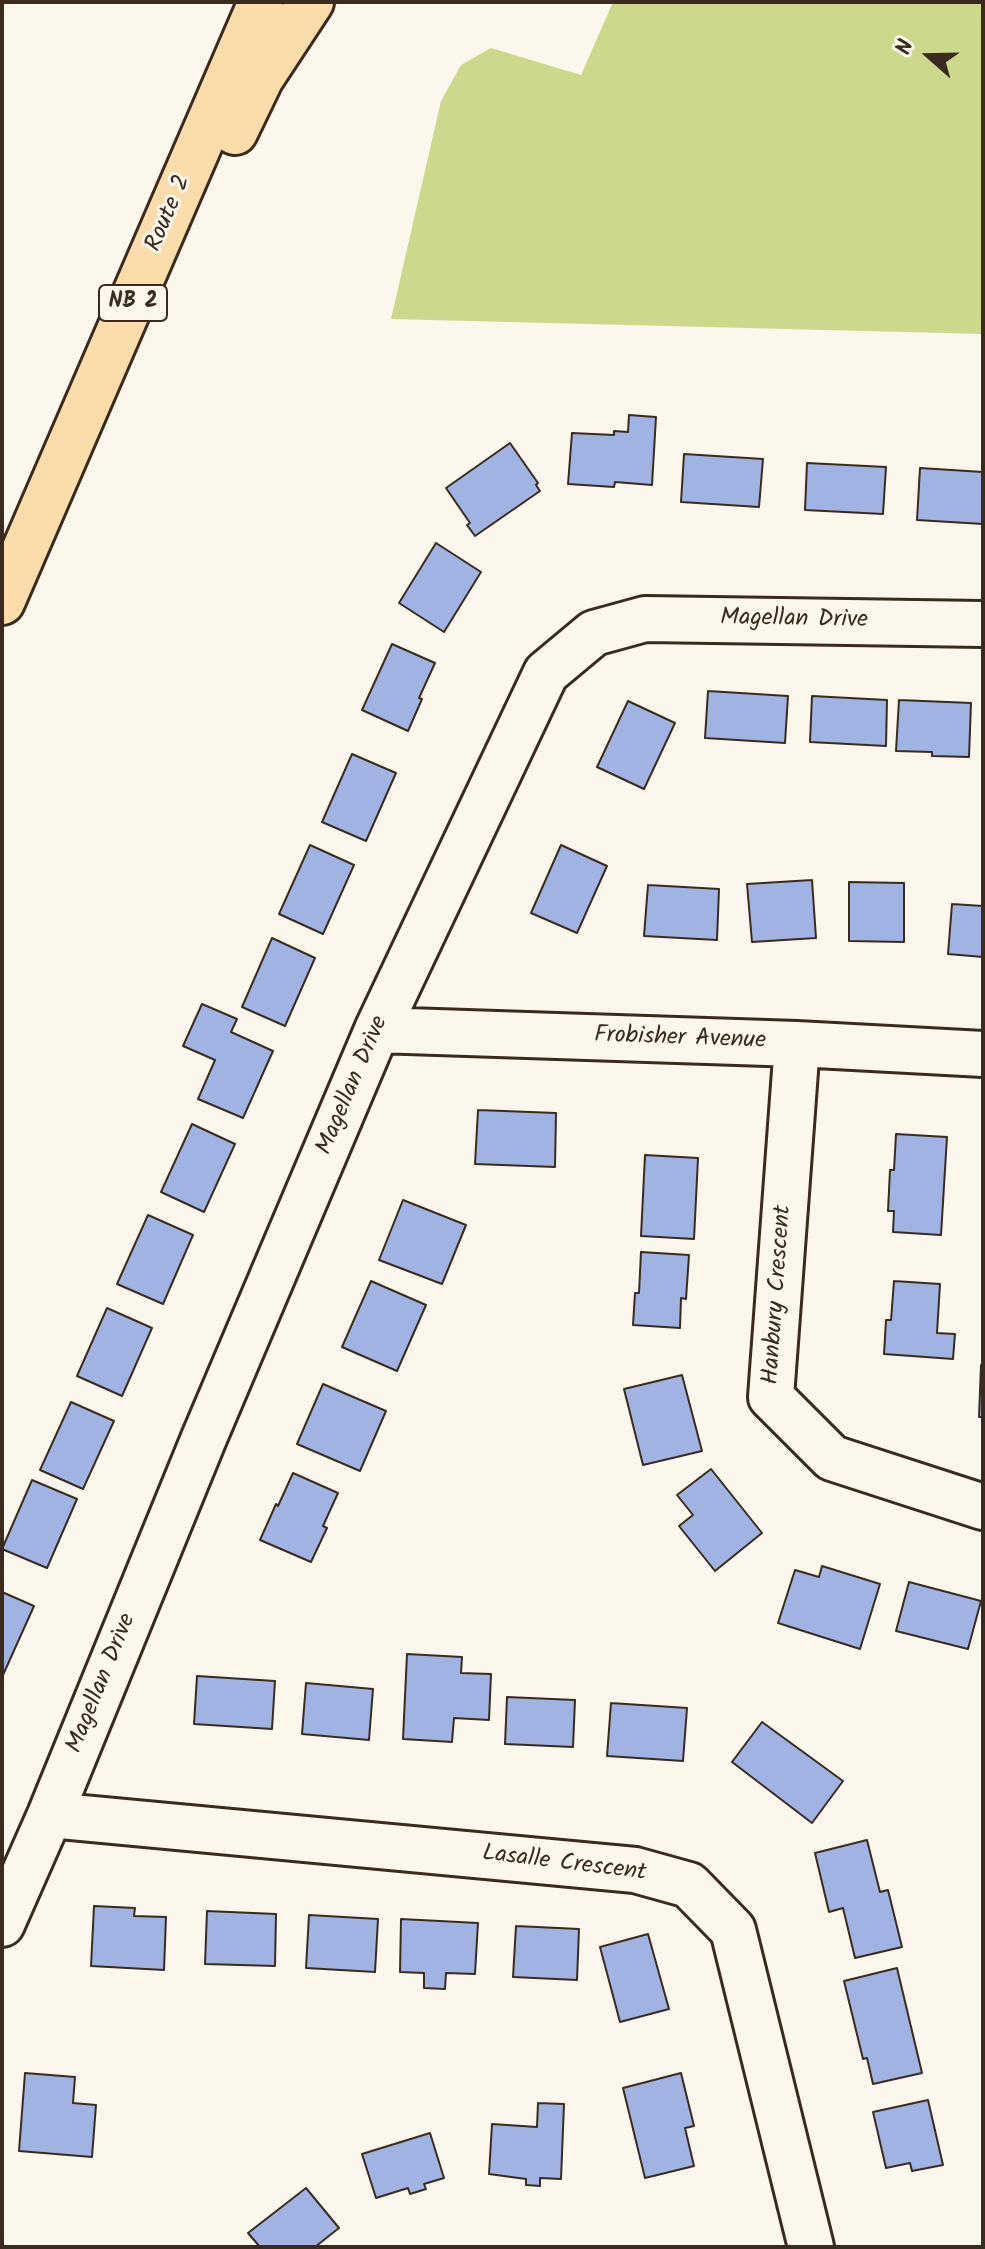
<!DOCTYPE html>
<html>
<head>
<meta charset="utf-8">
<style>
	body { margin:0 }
	#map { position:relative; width:985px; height:2249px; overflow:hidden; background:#fbf7ec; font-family:Kalam,sans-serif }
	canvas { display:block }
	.frame { position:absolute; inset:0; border:4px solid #3b2a1e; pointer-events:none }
	.north { position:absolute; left:889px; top:16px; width:80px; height:80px; -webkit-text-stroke:6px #fbf7ec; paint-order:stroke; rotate:290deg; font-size:22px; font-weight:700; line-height:32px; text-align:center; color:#3b2a1e }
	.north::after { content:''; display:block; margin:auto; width:28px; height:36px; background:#3b2a1e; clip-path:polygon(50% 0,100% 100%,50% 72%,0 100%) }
</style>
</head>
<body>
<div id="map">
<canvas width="985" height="2249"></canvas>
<div class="frame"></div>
<div class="north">N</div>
</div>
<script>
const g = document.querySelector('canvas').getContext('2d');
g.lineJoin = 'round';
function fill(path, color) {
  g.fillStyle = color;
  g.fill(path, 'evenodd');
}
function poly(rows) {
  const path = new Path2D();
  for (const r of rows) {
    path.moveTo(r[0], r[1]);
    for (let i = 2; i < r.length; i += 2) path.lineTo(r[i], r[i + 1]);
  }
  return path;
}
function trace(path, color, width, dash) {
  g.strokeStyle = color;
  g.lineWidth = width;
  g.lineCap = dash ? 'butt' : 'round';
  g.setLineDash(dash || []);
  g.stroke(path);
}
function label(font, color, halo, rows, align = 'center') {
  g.font = font + ' Kalam,sans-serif';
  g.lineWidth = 6;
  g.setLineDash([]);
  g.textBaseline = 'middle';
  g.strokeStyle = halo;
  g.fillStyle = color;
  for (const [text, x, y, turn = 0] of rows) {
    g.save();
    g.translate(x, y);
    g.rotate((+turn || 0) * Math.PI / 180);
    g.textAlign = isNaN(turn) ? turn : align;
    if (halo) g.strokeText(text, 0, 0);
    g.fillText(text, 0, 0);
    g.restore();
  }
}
const green = poly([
	[613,2,983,2,983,334,391,319,441,101,461,65,491,48,581,75]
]);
const building = poly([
	[629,415,656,417,652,485,615,482,614,487,568,484,572,433,614,435,614,431,628,432,629,415],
	[510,443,538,483,536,485,540,491,475,536,467,525,470,523,446,488,510,443],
	[684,454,763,459,759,507,681,502,684,454],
	[807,463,886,467,883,514,805,510,807,463],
	[920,468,983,472,983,524,917,520,920,468],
	[436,543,481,572,444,632,399,603,436,543],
	[392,644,435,663,419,698,422,699,408,731,362,710,392,644],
	[708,691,788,696,785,743,705,738,708,691],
	[812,696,887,700,886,746,810,742,812,696],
	[899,700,971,703,969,757,932,756,932,752,896,751,899,700],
	[628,701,675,723,644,789,597,767,628,701],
	[352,754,396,773,366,841,322,822,352,754],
	[310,845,354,865,323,934,279,914,310,845],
	[561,845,607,866,577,933,531,913,561,845],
	[812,880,816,938,752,942,747,884,812,880],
	[849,882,904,883,904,942,849,941,849,882],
	[648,885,719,889,717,940,644,936,648,885],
	[952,904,983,906,983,957,948,954,952,904],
	[272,938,315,958,285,1026,242,1007,272,938],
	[202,1004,237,1019,231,1032,273,1051,243,1118,198,1099,215,1060,183,1046,202,1004],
	[478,1110,556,1113,555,1167,475,1164,478,1110],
	[192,1124,235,1144,204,1212,161,1192,192,1124],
	[896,1134,947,1137,941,1235,893,1232,894,1211,888,1211,890,1170,894,1170,896,1134],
	[645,1155,698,1158,694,1239,641,1236,645,1155],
	[403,1200,466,1225,442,1284,379,1260,403,1200],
	[148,1215,193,1235,163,1304,117,1284,148,1215],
	[641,1252,689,1255,686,1299,681,1298,680,1328,633,1325,635,1293,639,1293,641,1252],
	[371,1281,426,1305,397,1371,342,1347,371,1281],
	[894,1281,940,1284,937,1333,955,1334,953,1359,884,1354,886,1320,891,1320,894,1281],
	[107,1308,152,1328,122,1396,77,1376,107,1308],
	[981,1365,983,1365,983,1417,979,1417,981,1365],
	[682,1375,702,1451,643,1465,624,1389,682,1375],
	[323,1384,386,1411,360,1471,297,1444,323,1384],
	[71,1402,114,1421,83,1489,40,1470,71,1402],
	[711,1469,762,1533,715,1571,679,1526,693,1515,677,1495,711,1469],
	[293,1473,338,1493,323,1526,327,1528,311,1562,260,1540,276,1504,278,1506,293,1473],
	[32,1480,77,1499,47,1568,2,1549,32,1480],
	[822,1566,880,1584,860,1649,778,1623,795,1570,819,1577,822,1566],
	[909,1582,981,1601,968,1649,896,1631,909,1582],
	[2,1592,34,1606,3,1675,2,1674,2,1592],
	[407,1654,462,1657,461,1673,491,1674,489,1720,454,1718,452,1742,403,1739,407,1654],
	[197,1676,275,1681,272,1729,194,1724,197,1676],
	[306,1683,373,1689,369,1740,302,1734,306,1683],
	[507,1697,575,1700,573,1747,505,1744,507,1697],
	[611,1703,687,1708,683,1761,607,1756,611,1703],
	[762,1722,843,1781,812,1823,732,1762,762,1722],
	[867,1840,880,1892,888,1890,902,1947,855,1958,843,1908,829,1912,815,1853,867,1840],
	[94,1906,135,1908,134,1916,166,1917,164,1970,91,1966,94,1906],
	[207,1911,276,1914,275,1966,205,1964,207,1911],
	[309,1915,378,1919,375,1972,306,1968,309,1915],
	[401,1919,478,1923,475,1974,446,1973,445,1989,424,1988,424,1973,400,1972,401,1919],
	[516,1926,579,1929,577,1980,513,1977,516,1926],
	[648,1934,669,2009,620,2022,600,1947,648,1934],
	[897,1968,922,2073,873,2084,867,2058,863,2059,844,1981,897,1968],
	[25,2073,75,2077,73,2103,96,2105,92,2157,19,2151,25,2073],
	[681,2073,694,2126,685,2128,694,2166,645,2178,623,2088,681,2073],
	[928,2100,943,2165,912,2171,910,2163,886,2168,873,2112,928,2100],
	[538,2103,564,2104,561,2179,540,2178,540,2186,526,2185,526,2179,489,2174,492,2124,537,2127,538,2103],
	[430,2133,444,2178,424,2184,426,2189,410,2194,408,2188,376,2198,362,2154,430,2133],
	[306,2188,339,2228,315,2247,260,2247,248,2233,306,2188]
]);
const minor = poly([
	[377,1030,797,1044,983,1054],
	[797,1044,771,1397,832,1458,983,1507],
	[50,1815,635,1870,689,1885,733,1930,811,2247],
	[2,1924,50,1815,204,1438,377,1030,546,673,594,633,645,619,983,624]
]);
const highway = poly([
	[235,132,261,78,311,2],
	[2,602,261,2]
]);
const shields = [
	[133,303,68]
];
const shieldNames = [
	["NB 2",133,303]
];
const streetNames = [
	["Route 2",170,214,-67],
	["Magellan Drive",794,621,1],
	["Frobisher Avenue",680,1040,2],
	["Magellan Drive",354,1086,-67],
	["Hanbury Crescent",779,1295,-86],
	["Magellan Drive",103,1684,-68],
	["Lasalle Crescent",564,1865,7]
];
fill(green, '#ccd88b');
fill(building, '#a0b3e2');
trace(building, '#3b2a1e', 2);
trace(minor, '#3b2a1e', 50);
trace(highway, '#3b2a1e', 50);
trace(minor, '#fbf7ec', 44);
trace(highway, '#fbddab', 44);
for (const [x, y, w] of shields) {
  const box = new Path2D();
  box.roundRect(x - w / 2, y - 18, w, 36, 6);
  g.fillStyle = '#fbf7ec';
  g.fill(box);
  trace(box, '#3b2a1e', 2);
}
label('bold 22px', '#3b2a1e', null, shieldNames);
label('24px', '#3b2a1e', '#fbf7ec', streetNames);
</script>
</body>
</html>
